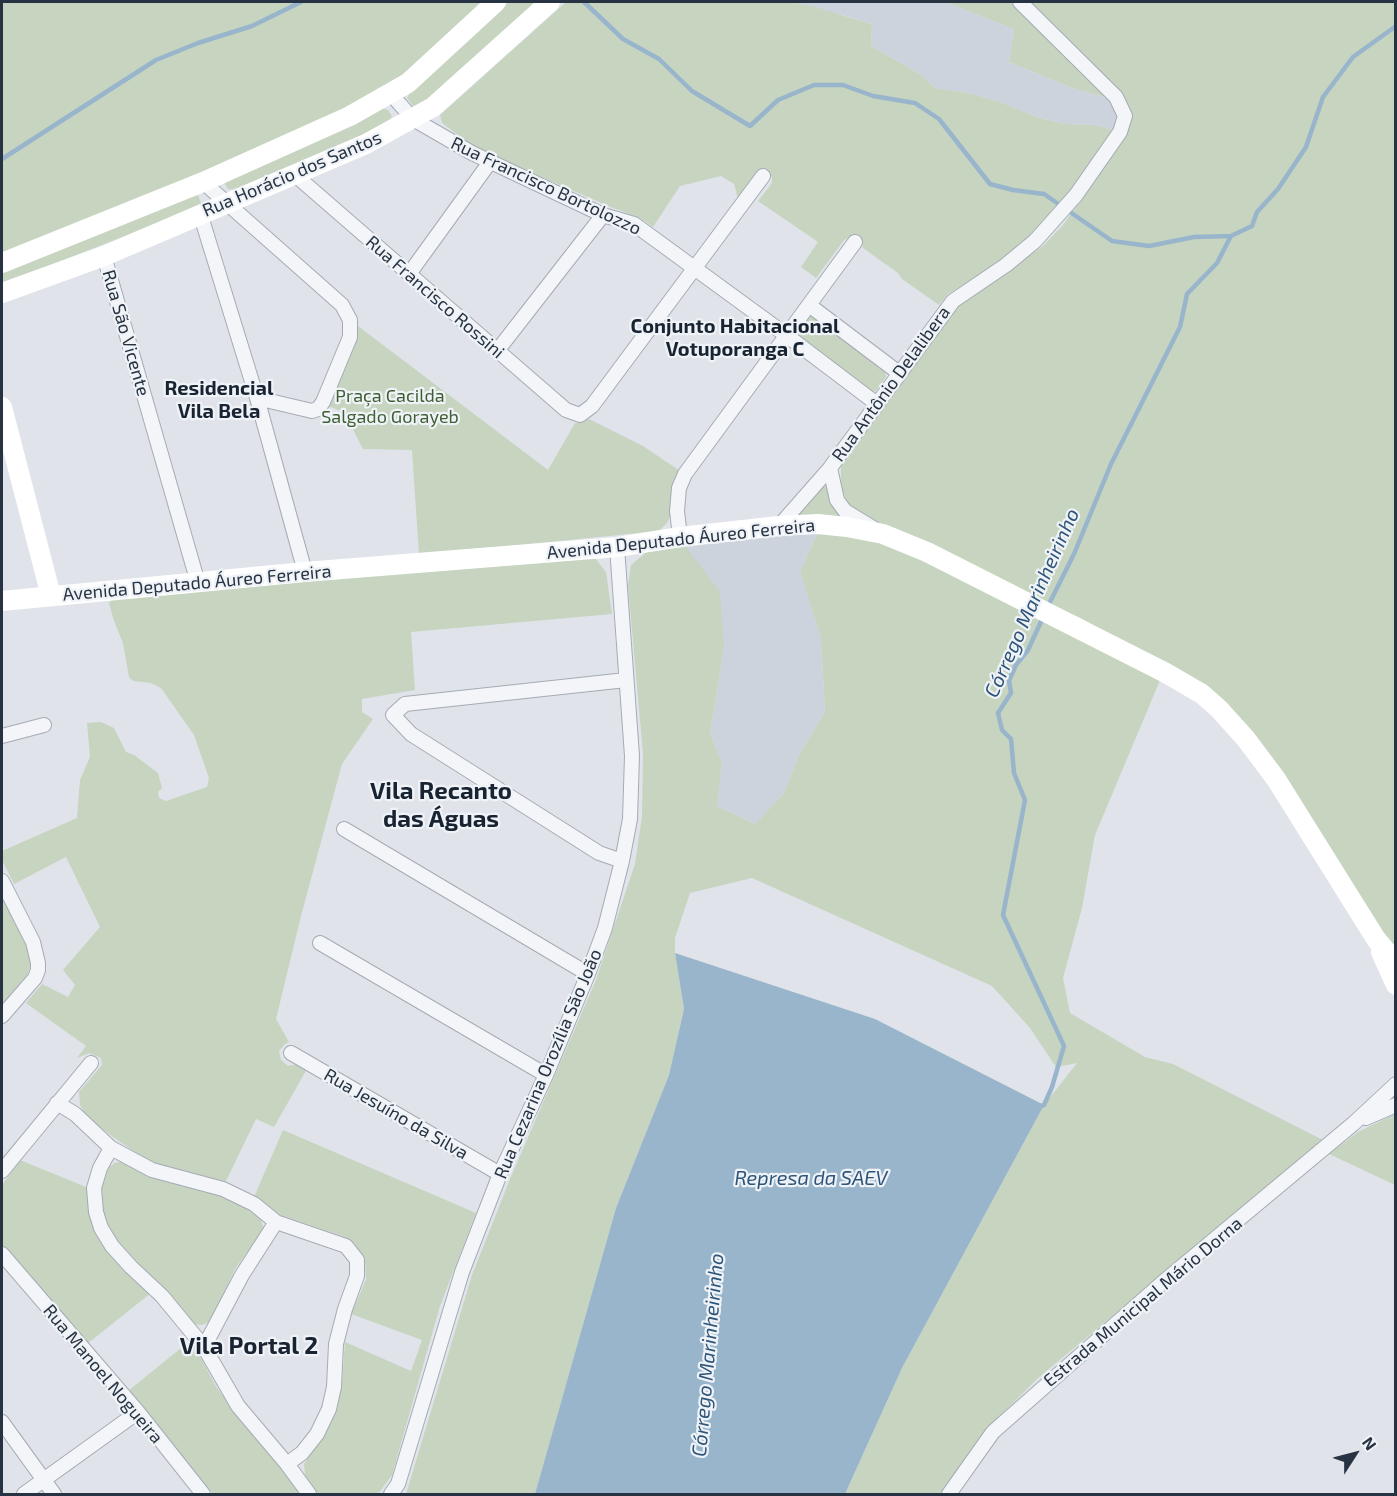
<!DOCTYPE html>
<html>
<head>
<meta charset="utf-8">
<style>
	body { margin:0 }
	#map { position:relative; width:1397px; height:1496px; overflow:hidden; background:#e0e4ea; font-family:"Exo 2",sans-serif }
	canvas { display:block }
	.frame { position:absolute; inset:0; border:3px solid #273342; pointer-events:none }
	.north { position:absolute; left:1325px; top:1424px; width:60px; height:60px; -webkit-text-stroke:4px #eff3f7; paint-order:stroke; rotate:54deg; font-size:16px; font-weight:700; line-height:24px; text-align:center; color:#273342 }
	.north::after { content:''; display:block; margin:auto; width:21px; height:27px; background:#273342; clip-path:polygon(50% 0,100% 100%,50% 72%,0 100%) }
</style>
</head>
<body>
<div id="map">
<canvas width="1397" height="1496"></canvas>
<div class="frame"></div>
<div class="north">N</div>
</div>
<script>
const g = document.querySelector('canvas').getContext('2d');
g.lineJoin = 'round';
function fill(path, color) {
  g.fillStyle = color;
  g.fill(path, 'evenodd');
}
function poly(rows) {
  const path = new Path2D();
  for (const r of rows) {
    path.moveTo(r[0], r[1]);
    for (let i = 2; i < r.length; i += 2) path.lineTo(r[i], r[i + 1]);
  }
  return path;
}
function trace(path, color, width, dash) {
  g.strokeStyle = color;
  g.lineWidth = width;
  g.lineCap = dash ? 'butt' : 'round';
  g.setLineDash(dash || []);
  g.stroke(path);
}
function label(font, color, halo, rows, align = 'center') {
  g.font = font + ' "Exo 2",sans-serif';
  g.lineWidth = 4.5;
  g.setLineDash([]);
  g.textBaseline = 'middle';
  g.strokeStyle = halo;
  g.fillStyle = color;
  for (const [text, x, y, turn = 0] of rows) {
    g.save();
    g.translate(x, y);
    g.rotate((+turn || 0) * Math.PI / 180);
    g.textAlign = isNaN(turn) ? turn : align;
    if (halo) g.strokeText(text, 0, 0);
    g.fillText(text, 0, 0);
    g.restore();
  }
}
const built = poly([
	[788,2,945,2,1014,29,1009,62,1075,89,1109,98,1117,114,1113,130,1095,125,1065,124,1037,117,1000,102,968,93,935,88,920,74,871,46,872,24,843,15],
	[818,532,800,572,821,639,825,712,800,753,784,793,755,824,717,806,722,763,710,733,724,648,683,543]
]);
const green = poly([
	[2,2,486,2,404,78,289,138,2,255],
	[509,2,539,2,426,102,414,107,407,98,412,89,441,65],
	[566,2,788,2,811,6,872,24,871,46,920,74,935,88,968,93,1000,102,1037,117,1065,124,1095,125,1113,130,1071,192,1027,239,1003,260,948,294,939,305,902,279,898,273,863,248,861,241,853,236,844,240,816,278,801,267,818,242,758,201,772,183,772,177,763,171,755,175,738,199,734,184,721,176,680,186,653,227,640,218,608,206,475,148,442,123,440,115],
	[945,2,1015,2,1109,98,1075,89,1009,62,1014,29],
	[1028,2,1395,2,1395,951,1189,679,1079,617,1049,605,863,515,847,502,841,486,841,467,959,305,1043,246,1063,225,1127,135,1130,115],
	[382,108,388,110,392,116,390,120,362,135,237,190,228,189,225,184,230,178],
	[192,193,198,195,201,203,199,207,2,284,2,269],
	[807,316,811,316,884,369,886,377,876,391,871,392,798,336,796,330],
	[354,323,548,470,575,423,583,423,589,419,643,446,680,471,673,510,667,523,659,531,419,555,412,450,363,449,344,412,328,406],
	[826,486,831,503,842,517,792,517,818,489],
	[818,532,881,540,1161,678,1095,835,1082,908,1063,978,1070,1013,1145,1057,1173,1064,1323,1140,1037,1379,989,1427,941,1494,845,1494,902,1368,1044,1105,1077,1063,1056,1067,1030,1028,992,986,752,878,690,893,675,938,675,953,684,1009,669,1075,616,1208,535,1494,406,1494,472,1275,510,1179,596,980,635,864,642,816,643,754,628,585,631,565,649,550,683,543,720,592,724,648,710,733,722,763,717,806,755,824,784,793,800,753,825,712,821,639,800,572],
	[595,558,606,572,612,614,411,632,415,690,362,699,362,712,373,719,342,764,301,916,276,1019,289,1042,285,1044,279,1051,281,1060,288,1066,297,1064,307,1069,274,1127,256,1119,225,1183,154,1165,113,1137,87,1117,80,1105,79,1092,102,1065,101,1058,89,1053,77,1058,86,1046,26,1003,42,984,68,997,75,985,63,970,100,927,66,857,14,884,2,860,2,851,77,818,80,780,90,757,87,723,101,722,114,728,126,752,134,755,158,773,162,788,158,792,159,798,166,801,207,787,209,778,194,735,161,688,151,683,133,681,129,677,123,643,114,621,109,603,111,600,198,590],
	[2,896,27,944,31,957,30,968,27,975,2,1004],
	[1395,1114,1395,1185,1329,1154,1358,1132],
	[283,1130,476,1213,440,1306,392,1475,378,1494,318,1494,310,1488,305,1475,304,1464,324,1434,336,1409,342,1386,345,1342,411,1371,422,1340,351,1314,366,1280,365,1261,355,1244,342,1236,280,1215,254,1197],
	[20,1160,91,1189,92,1214,151,1293,87,1344,2,1245,2,1185],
	[124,1161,224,1195,251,1206,260,1216,264,1229,235,1269,211,1321,202,1325,192,1324,119,1248,108,1230,103,1214,102,1188,106,1169,115,1163],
	[191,1340,217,1388,234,1411,277,1463,300,1494,213,1494,128,1391]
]);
const water = poly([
	[675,953,875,1019,1044,1105,902,1368,845,1494,535,1494,616,1208,669,1075,684,1009]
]);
const stream = poly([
	[584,2,623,39,659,59,692,91,750,126,778,100,814,85,843,85,873,96,915,103,939,119,990,184,1013,190,1044,194,1112,241,1149,246,1194,237,1231,236],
	[2,159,156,60,198,43,252,26,301,2],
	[1047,608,1074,554,1111,464,1180,327,1187,294,1217,263,1231,236,1252,226,1257,212,1278,189,1306,147,1323,97,1353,57,1396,26],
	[1041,1106,1044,1105,1052,1087,1064,1046,1003,915,1025,800,1014,773,1011,739,1002,730,998,713,1011,693,1009,681,1016,665,1028,650,1044,615]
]);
const minor = poly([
	[391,94,413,119,472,153,603,215,634,224,786,335,877,404],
	[294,174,566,410,580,415,592,406,763,176],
	[203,182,342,305,350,320,350,337,323,402,318,409,312,411,257,398],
	[200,213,257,398,305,572],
	[104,256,198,583],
	[409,274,490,162],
	[809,305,899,373],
	[497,351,603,215],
	[830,468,837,500,845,511,873,528],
	[779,526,830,468,953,301,1006,265,1035,241,1076,195,1120,132,1125,116,1116,97,1020,2],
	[680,537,677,511,679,488,685,474,855,242],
	[2,736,44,725],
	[344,829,588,974],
	[622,861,599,853,411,734,393,715,405,704,626,680],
	[2,881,33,942,38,963,38,970,35,978,2,1016],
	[320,943,546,1075],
	[291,1053,500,1174],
	[57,1103,75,1114,111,1148,152,1170,223,1189,254,1204,276,1222,346,1246,357,1260,357,1276,345,1309,336,1344,334,1387,329,1409,317,1434,302,1453,287,1464],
	[1366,1118,1396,1105],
	[111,1148,100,1168,94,1188,96,1212,101,1228,112,1246,131,1267,162,1296,204,1347,238,1406,287,1464,309,1494],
	[2,1171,91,1063],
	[2,1254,138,1412,203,1494],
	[204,1347,242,1275,276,1222],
	[2,1422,54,1494],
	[24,1494,138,1412],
	[391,1494,398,1484,462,1272,500,1174,546,1075,588,974,605,928,622,861,630,819,632,756,617,547],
	[949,1494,993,1432,1161,1284,1353,1124,1396,1084]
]);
const secondary = poly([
	[2,263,203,182,350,116,408,83,496,2],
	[2,293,104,256,366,144,433,107,550,2],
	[2,407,51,596],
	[2,601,305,572,617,547,680,537,779,526,818,524,847,527,883,534,927,552,1166,673,1202,694,1219,709,1246,739,1276,779,1376,939,1396,963],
	[1381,952,1396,985]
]);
const streetNames = [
	["Rua Horácio dos Santos",292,174,-23],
	["Rua Francisco Bortolozzo",546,186,25],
	["Rua Francisco Rossini",435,297,41],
	["Rua São Vicente",126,333,74],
	["Rua Antônio Delalibera",891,384,-54],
	["Avenida Deputado Áureo Ferreira",681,539,-6],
	["Avenida Deputado Áureo Ferreira",197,583,-5],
	["Rua Cezarina Orozília São João",548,1064,-67],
	["Rua Jesuíno da Silva",396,1114,30],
	["Estrada Municipal Mário Dorna",1143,1302,-40],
	["Rua Manoel Nogueira",103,1374,50]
];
const parkNames = [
	["Praça Cacilda",390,396],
	["Salgado Gorayeb",390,417]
];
const neighbourhoodNames = [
	["Conjunto Habitacional",735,326],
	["Votuporanga C",735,349],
	["Residencial",219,388],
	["Vila Bela",219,411]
];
const waterNames = [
	["Córrego Marinheirinho",1032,603,-66],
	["Represa da SAEV",811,1178],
	["Córrego Marinheirinho",708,1355,-85]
];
const districtNames = [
	["Vila Recanto",441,791],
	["das Águas",441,819],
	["Vila Portal 2",249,1346]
];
fill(built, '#cdd3dc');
fill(green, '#c6d4c0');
fill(water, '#98b5cc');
trace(stream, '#98b5cc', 4.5);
trace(minor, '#a5abb4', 16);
trace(minor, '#f3f5f8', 14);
trace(secondary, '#fff', 20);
label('18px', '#273342', '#eff3f7', streetNames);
label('18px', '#3e5f33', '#eff3f7', parkNames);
label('bold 20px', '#192433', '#eff3f7', neighbourhoodNames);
label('italic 20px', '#2e5579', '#eff3f7', waterNames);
label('bold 24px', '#192433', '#eff3f7', districtNames);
</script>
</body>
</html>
